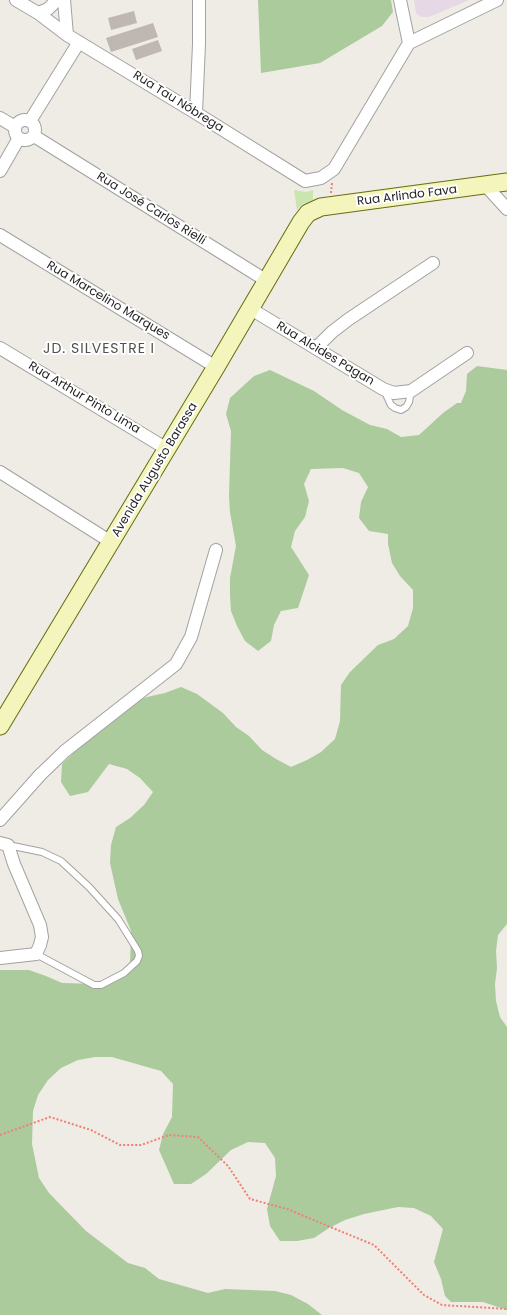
<!DOCTYPE html>
<html>
<head>
<meta charset="utf-8">
<style>
	body { margin:0 }
	canvas { display:block; background:#efebe5 }
</style>
</head>
<body>
<canvas width="507" height="1315"></canvas>
<script>
const g = document.querySelector('canvas').getContext('2d');
g.lineJoin = 'round';
function fill(path, color) {
  g.fillStyle = color;
  g.fill(path, 'evenodd');
}
function poly(rows) {
  const path = new Path2D();
  for (const r of rows) {
    if (r.length === 3) {
      path.moveTo(r[0] + r[2], r[1]);
      path.arc(r[0], r[1], r[2], 0, 2 * Math.PI);
      continue;
    }
    path.moveTo(r[0], r[1]);
    for (let i = 2; i < r.length; i += 2) path.lineTo(r[i], r[i + 1]);
  }
  return path;
}
function trace(path, color, width, dash) {
  g.strokeStyle = color;
  g.lineWidth = width;
  g.lineCap = dash ? 'butt' : 'round';
  g.setLineDash(dash || []);
  g.stroke(path);
}
function label(font, color, halo, rows, align = 'center') {
  g.font = font + ' Poppins,sans-serif';
  g.lineWidth = 4;
  g.setLineDash([]);
  g.textBaseline = 'middle';
  g.strokeStyle = halo;
  g.fillStyle = color;
  for (const [text, x, y, turn = 0] of rows) {
    g.save();
    g.translate(x, y);
    g.rotate((+turn || 0) * Math.PI / 180);
    g.textAlign = isNaN(turn) ? turn : align;
    if (halo) g.strokeText(text, 0, 0);
    g.fillText(text, 0, 0);
    g.restore();
  }
}
const industrial = poly([
	[414,0,469,0,429,17,421,17,416,13]
]);
const grass = poly([
	[294,190,306,192,313,190,313,200,303,204,297,210]
]);
const forest = poly([
	[258,0,391,0,393,12,382,26,320,63,261,73],
	[477,366,507,370,507,924,498,935,496,951,497,968,495,984,496,1001,500,1017,507,1027,507,1310,483,1302,451,1302,445,1296,441,1279,434,1262,443,1229,431,1216,414,1208,398,1207,364,1214,345,1220,329,1228,314,1238,297,1241,280,1241,270,1226,267,1209,276,1176,275,1158,265,1143,248,1142,231,1150,206,1174,191,1184,174,1184,159,1150,163,1134,172,1117,173,1084,161,1071,112,1057,95,1057,78,1060,61,1068,48,1080,38,1095,33,1111,32,1144,39,1178,49,1193,86,1231,128,1263,145,1268,159,1279,208,1293,225,1289,275,1291,291,1295,308,1304,322,1315,0,1315,0,970,29,970,46,976,62,983,98,984,130,967,131,931,118,899,110,863,111,845,116,827,130,818,144,805,153,792,140,778,127,769,109,764,88,792,70,796,61,782,62,764,103,725,131,703,147,697,165,693,181,687,197,694,223,713,236,727,249,736,262,750,276,759,291,767,307,760,321,752,335,739,340,721,341,685,350,672,378,645,394,639,408,626,413,608,413,590,400,576,392,563,388,544,388,534,369,531,359,518,361,502,368,487,359,473,343,468,311,469,304,484,309,501,305,517,295,531,291,547,309,575,298,608,281,611,274,625,271,641,258,651,245,641,237,626,231,611,230,595,230,578,236,546,230,512,229,496,231,431,226,414,230,398,254,376,270,370,314,391,342,410,370,425,387,429,401,437,419,435,443,413,457,403,461,403,466,391,467,374]
]);
const building = poly([
	[134,11,137,23,111,30,108,18],
	[153,23,158,37,111,52,106,38],
	[158,40,162,51,136,60,132,49]
]);
const path = poly([
	[331,193,332,183],
	[0,1135,50,1117,91,1130,120,1145,141,1145,169,1135,198,1137,228,1166,250,1199,287,1209,374,1245,424,1295,442,1305,507,1309]
]);
const lane = poly([
	[384,390,391,405,395,408,401,410,406,407,409,402,411,391],
	[8,845,42,852,61,861,89,887,118,919,138,951,139,956,137,961,124,973,101,985,94,985,36,954]
]);
const street = poly([
	[16,0,38,13,67,35,196,113,305,181,321,178,334,169,409,43],
	[64,0,67,35],
	[400,0,409,43],
	[38,13,48,9,57,0],
	[409,43,497,0],
	[196,113,199,44,199,0],
	[0,118,15,127],
	[25,130,10],
	[30,121,79,42],
	[34,136,267,281],
	[0,171,19,138],
	[486,186,507,209],
	[0,235,216,367],
	[251,309,383,389,394,393,411,391,467,353],
	[0,348,167,449],
	[316,348,332,332,349,319,433,263],
	[0,472,111,542],
	[0,820,40,775,65,751,176,664,191,637,216,550],
	[0,843,8,845,14,864,40,925,42,937,40,945,36,954,0,958]
]);
const secondary = poly([
	[0,726,216,367,301,222,308,213,321,207,507,182]
]);
const streetNames = [
	["Rua Tau Nóbrega",178,102,32],
	["Rua Arlindo Fava",407,196,-7],
	["Rua José Carlos Rielli",151,209,32],
	["Rua Marcelino Marques",108,301,31],
	["Rua Alcides Pagan",325,354,31],
	["Rua Arthur Pinto Lima",84,398,31],
	["Avenida Augusto Barassa",155,470,-59]
];
const quarterNames = [
	["JD. SILVESTRE I",99,349]
];
fill(industrial, '#e7d8e5');
fill(grass, '#cbe5af');
fill(forest, '#abcb9d');
fill(building, '#bfb7b2');
trace(lane, '#a2a2a2', 8);
trace(street, '#a2a2a2', 14);
trace(secondary, '#666e0d', 19);
trace(path, '#f07f75', 2, [2, 2]);
trace(lane, '#fff', 6);
trace(street, '#fff', 12);
trace(secondary, '#f3f5bd', 17);
label('12px', '#1e1e1e', '#fff', streetNames);
g.letterSpacing = '1px';
label('14px', '#515151', '#fff', quarterNames);
g.letterSpacing = '0px';
</script>
</body>
</html>
